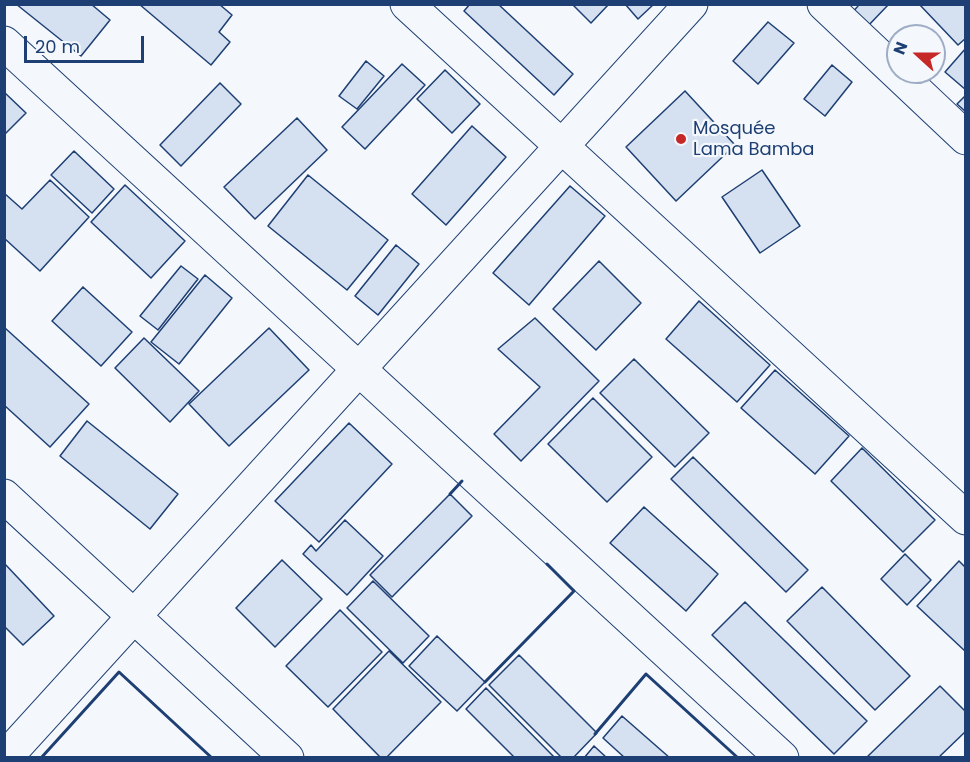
<!DOCTYPE html>
<html>
<head>
<meta charset="utf-8">
<style>
	body { margin:0 }
	#map { position:relative; width:970px; height:762px; overflow:hidden; background:#f4f7fb; font-family:Poppins,sans-serif }
	canvas { display:block }
	.frame { position:absolute; inset:0; border:6px solid #1d3f73; pointer-events:none }
	.north { position:absolute; left:886px; top:24px; width:60px; height:60px; box-sizing:border-box; background:#f4f7fb; border:2px solid #9eadc5; border-radius:50%; rotate:291deg; font-size:16px; font-weight:700; line-height:24px; text-align:center; color:#1d3f73 }
	.north::after { content:''; display:block; margin:auto; width:21px; height:27px; background:#c62828; clip-path:polygon(50% 0,100% 100%,50% 72%,0 100%) }
	.scale { position:absolute; left:24px; top:36px; width:120px; height:27px; box-sizing:border-box; border:3px solid #1d3f73; border-top:0; padding-left:8px; font-size:18px; line-height:21px; white-space:nowrap; color:#1d3f73; -webkit-text-stroke:4px #f4f7fb; paint-order:stroke }
</style>
</head>
<body>
<div id="map">
<canvas width="970" height="762"></canvas>
<div class="frame"></div>
<div class="north">N</div>
<div class="scale">20 m</div>
</div>
<script>
const g = document.querySelector('canvas').getContext('2d');
g.lineJoin = 'round';
function fill(path, color) {
  g.fillStyle = color;
  g.fill(path, 'evenodd');
}
function poly(rows) {
  const path = new Path2D();
  for (const r of rows) {
    path.moveTo(r[0], r[1]);
    for (let i = 2; i < r.length; i += 2) path.lineTo(r[i], r[i + 1]);
  }
  return path;
}
function trace(path, color, width, dash) {
  g.strokeStyle = color;
  g.lineWidth = width;
  g.lineCap = dash ? 'butt' : 'round';
  g.setLineDash(dash || []);
  g.stroke(path);
}
function label(font, color, halo, rows, align = 'center') {
  g.font = font + ' Poppins,sans-serif';
  g.lineWidth = 4.5;
  g.setLineDash([]);
  g.textBaseline = 'middle';
  g.strokeStyle = halo;
  g.fillStyle = color;
  for (const [text, x, y, turn = 0] of rows) {
    g.save();
    g.translate(x, y);
    g.rotate((+turn || 0) * Math.PI / 180);
    g.textAlign = isNaN(turn) ? turn : align;
    if (halo) g.strokeText(text, 0, 0);
    g.fillText(text, 0, 0);
    g.restore();
  }
}
const building = poly([
	[16,4,91,4,110,20,81,56,16,4],
	[139,4,219,4,232,15,219,32,230,42,211,65,139,4],
	[470,4,498,4,573,74,554,95,464,11,470,4],
	[572,4,609,4,591,23,572,4],
	[625,4,654,4,638,19,625,4],
	[856,4,889,4,866,28,851,14,858,6,856,4],
	[919,4,966,4,966,38,958,45,919,4],
	[768,22,794,43,758,84,733,61,768,22],
	[966,48,966,90,945,72,966,48],
	[366,61,384,76,357,109,339,96,366,61],
	[402,64,425,85,365,149,342,127,402,64],
	[832,65,852,82,825,116,804,99,832,65],
	[445,70,480,104,452,133,417,99,445,70],
	[220,83,241,104,181,166,160,145,220,83],
	[685,91,735,145,676,201,626,147,685,91],
	[4,92,26,113,4,135,4,92],
	[966,95,966,112,957,104,966,95],
	[297,118,327,150,255,219,224,187,297,118],
	[472,126,506,157,446,225,412,194,472,126],
	[74,151,114,189,92,213,51,175,74,151],
	[762,170,800,226,760,253,722,197,762,170],
	[308,175,388,240,347,290,268,226,308,175],
	[50,180,89,217,40,271,4,238,4,193,22,209,50,180],
	[125,185,185,241,151,278,91,222,125,185],
	[570,186,605,216,529,305,493,273,570,186],
	[396,245,419,264,378,315,355,296,396,245],
	[599,261,641,303,596,350,553,309,599,261],
	[181,266,198,279,158,330,140,316,181,266],
	[205,275,232,298,179,364,151,342,205,275],
	[83,287,132,332,101,366,52,321,83,287],
	[699,301,770,365,737,402,666,339,699,301],
	[535,318,599,381,521,461,494,434,540,387,498,349,535,318],
	[5,328,89,404,50,447,4,405,5,328],
	[269,328,309,370,229,446,189,404,269,328],
	[144,338,199,391,170,422,115,368,144,338],
	[634,359,709,433,675,467,600,393,634,359],
	[775,370,849,436,815,474,741,408,775,370],
	[593,398,652,457,607,502,548,444,593,398],
	[87,421,178,494,150,529,60,456,87,421],
	[349,423,392,464,319,542,275,501,349,423],
	[862,448,935,520,903,552,831,481,862,448],
	[693,457,808,570,786,592,671,479,693,457],
	[450,494,472,516,392,597,370,575,450,494],
	[644,507,718,574,686,611,610,543,644,507],
	[345,520,383,556,347,595,303,554,311,545,316,551,345,520],
	[905,554,931,580,907,605,881,579,905,554],
	[282,560,322,599,275,647,236,608,282,560],
	[959,561,966,568,966,652,917,606,959,561],
	[4,563,54,616,23,645,4,626,4,563],
	[373,581,429,636,403,663,347,608,373,581],
	[822,587,910,676,875,710,787,621,822,587],
	[745,602,867,721,834,754,712,635,745,602],
	[340,610,382,652,328,707,286,666,340,610],
	[437,636,485,682,457,711,409,666,437,636],
	[389,651,441,702,386,758,381,758,333,709,389,651],
	[519,655,597,733,573,758,562,758,489,685,519,655],
	[940,686,966,712,966,731,938,758,866,758,940,686],
	[486,688,555,758,515,758,466,709,486,688],
	[622,716,670,758,625,758,603,738,622,716],
	[594,746,607,758,584,758,594,746]
]);
const minor = poly([
	[407,4,966,518],
	[824,4,966,138],
	[4,43,782,758],
	[4,496,287,758],
	[5,758,691,4]
]);
const wall = poly([
	[450,494,462,481],
	[485,682,574,591,547,564],
	[595,734,646,674,738,758],
	[41,758,119,672,212,758]
]);
const markers = [
	[681,139,6,"#c62828"]
];
const poiNames = [
	["Mosquée",693,129],
	["Lama Bamba",693,150]
];
fill(building, '#d5e0f0');
trace(building, '#1d3f73', 1.5);
trace(minor, '#1d3f73', 35);
trace(minor, '#f4f7fb', 33);
trace(wall, '#1d3f73', 3);
for (const [x, y, r, color] of markers) {
  const dot = new Path2D();
  dot.arc(x, y, r, 0, 2 * Math.PI);
  g.fillStyle = color;
  g.fill(dot);
  trace(dot, '#f4f7fb', 2);
}
label('18px', '#1d3f73', '#f4f7fb', poiNames, 'left');
</script>
</body>
</html>
